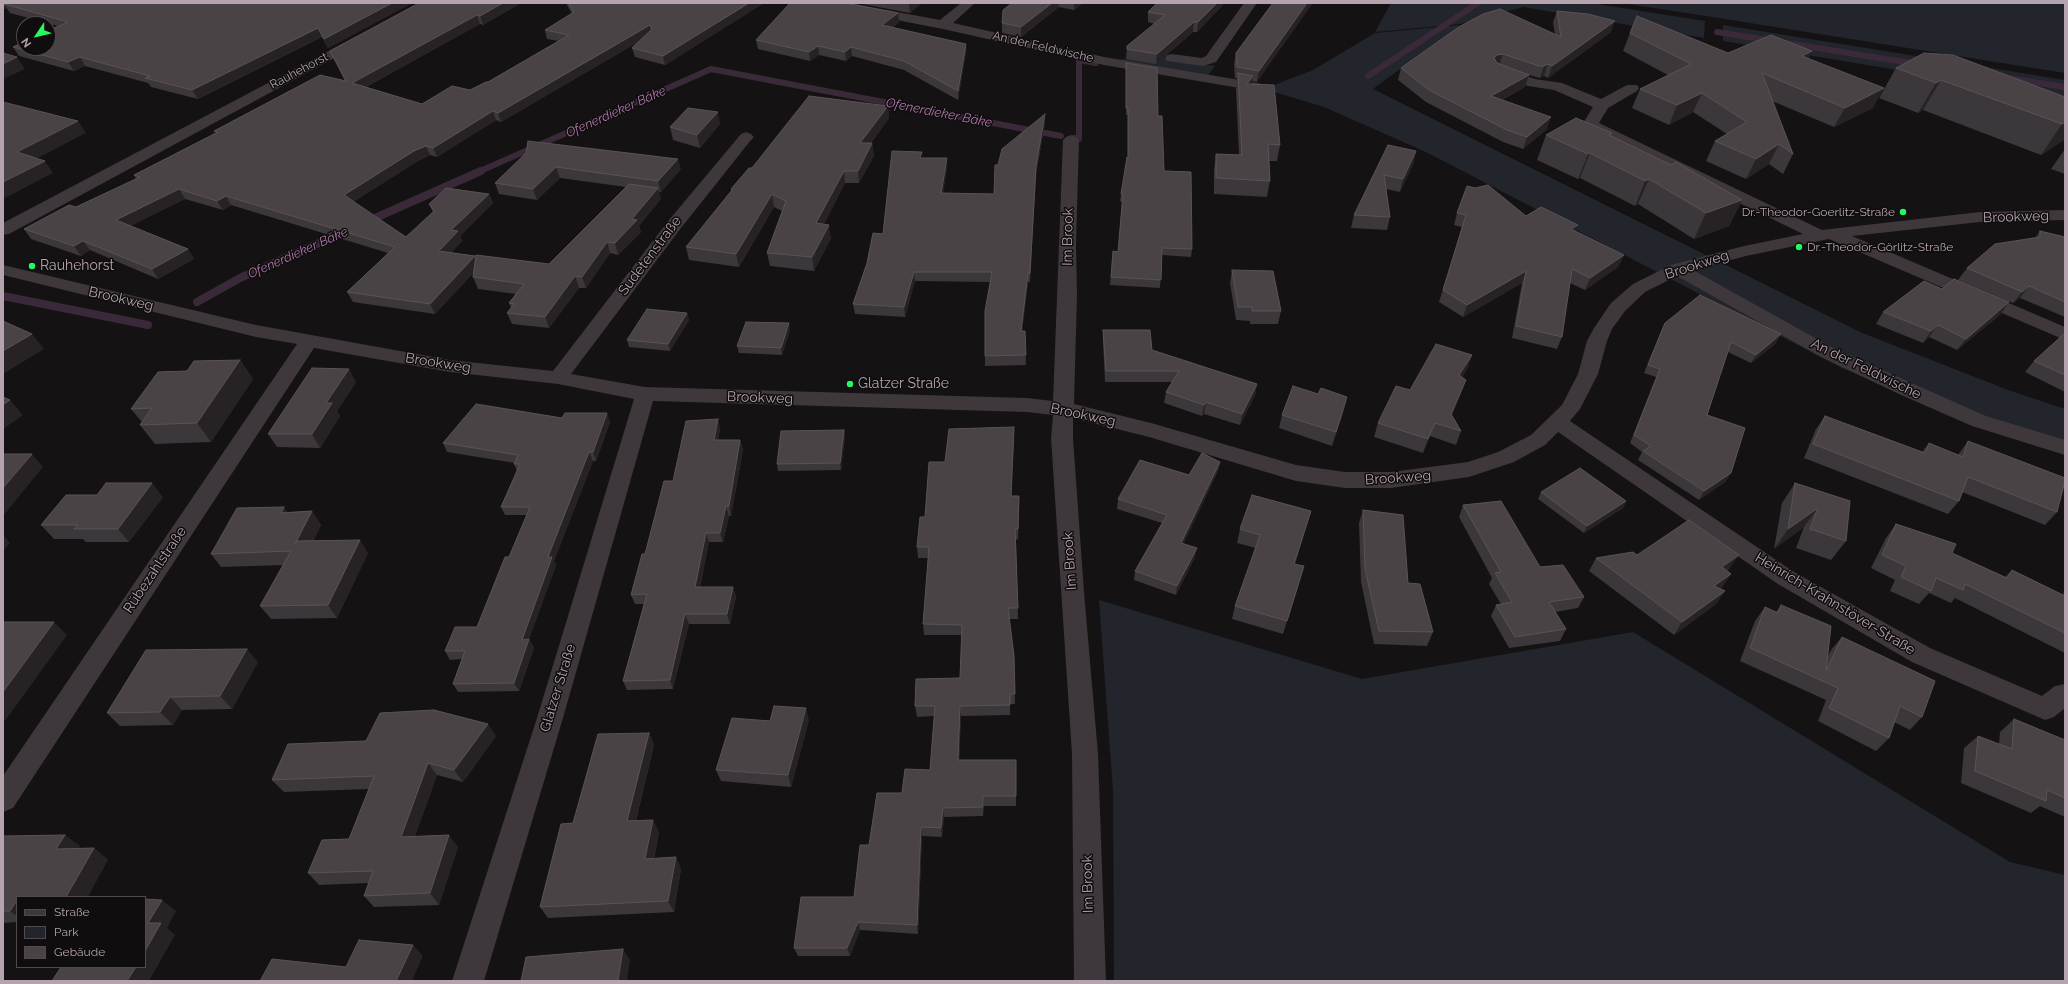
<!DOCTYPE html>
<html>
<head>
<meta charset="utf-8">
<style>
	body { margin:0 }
	#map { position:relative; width:2068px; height:984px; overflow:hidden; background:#141213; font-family:Raleway,sans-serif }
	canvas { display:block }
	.frame { position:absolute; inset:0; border:4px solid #b5a3af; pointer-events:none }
	.legend { position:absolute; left:16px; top:896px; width:130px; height:72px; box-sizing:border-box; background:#0f0d0e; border:1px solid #51494e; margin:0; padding:5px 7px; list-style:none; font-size:12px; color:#b5a3af }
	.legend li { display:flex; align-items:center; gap:8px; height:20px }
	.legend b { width:20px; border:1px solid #51494e }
	.north { position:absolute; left:16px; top:16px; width:40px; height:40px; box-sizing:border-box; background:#0f0d0e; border:1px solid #51494e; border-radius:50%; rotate:235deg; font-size:11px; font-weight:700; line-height:16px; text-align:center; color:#b5a3af }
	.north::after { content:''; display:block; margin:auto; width:14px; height:18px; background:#26f763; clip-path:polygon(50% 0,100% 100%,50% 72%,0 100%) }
</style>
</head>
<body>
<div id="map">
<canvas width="2068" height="984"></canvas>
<div class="frame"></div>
<ul class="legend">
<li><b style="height:5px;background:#3e373b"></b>Straße</li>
<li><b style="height:11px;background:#22252c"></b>Park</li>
<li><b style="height:11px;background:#494346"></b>Gebäude</li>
</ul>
<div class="north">N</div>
</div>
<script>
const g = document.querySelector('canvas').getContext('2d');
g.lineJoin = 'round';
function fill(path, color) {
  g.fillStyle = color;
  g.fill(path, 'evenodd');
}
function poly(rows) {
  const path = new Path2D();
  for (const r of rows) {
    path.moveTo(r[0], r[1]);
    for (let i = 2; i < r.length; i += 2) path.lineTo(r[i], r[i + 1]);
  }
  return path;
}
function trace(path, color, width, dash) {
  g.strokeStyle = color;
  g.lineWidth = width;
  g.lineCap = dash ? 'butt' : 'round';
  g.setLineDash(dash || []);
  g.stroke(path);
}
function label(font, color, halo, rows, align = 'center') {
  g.font = font + ' Raleway,sans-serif';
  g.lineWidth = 3;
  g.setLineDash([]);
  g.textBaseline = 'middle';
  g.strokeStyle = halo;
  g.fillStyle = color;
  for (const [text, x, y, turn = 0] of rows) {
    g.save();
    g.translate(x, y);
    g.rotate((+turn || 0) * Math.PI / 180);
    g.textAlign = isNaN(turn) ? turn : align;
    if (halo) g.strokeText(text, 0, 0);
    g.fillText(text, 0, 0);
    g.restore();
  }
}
const green = poly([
	[1391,3,1591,3,1705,21,1704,38,1523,7,1460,24,1375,32],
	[1621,3,2065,3,2065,73,1712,17],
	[1460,25,1373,89,1860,332,2008,390,2065,409,2065,455,1994,431,1842,368,1428,153,1324,107,1264,89,1313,70,1375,33],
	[1723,25,2065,80,2065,98,1723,41],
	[1159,56,1192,62,1215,66,1206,78,1104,61],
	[1099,600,1362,679,1633,632,2010,862,2065,875,2065,981,1114,981,1113,791]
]);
const streamFar1 = poly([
	[1717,32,1773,41],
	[1786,43,1917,64],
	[1368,76,1478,3],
	[2007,78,2065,87],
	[1074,138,1079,139,1079,60,1096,63],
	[478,172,711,69,1061,136]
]);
const stream = poly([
	[366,222,481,171],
	[3,296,148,325],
	[197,302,240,278,344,232]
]);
const street = poly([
	[823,3,849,3,940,20,961,3,975,3,953,23,1104,57,1257,83,1262,84,1264,87,1262,90,1257,91,1104,65,943,29,829,7,823,3],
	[1244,3,1257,3,1216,62,1203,66,1167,61,1165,58,1167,55,1172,54,1202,58,1206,56,1244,3],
	[357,36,362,37,364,40,362,43,9,234,3,235,3,223,357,36],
	[1500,67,1535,79,1562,83,1601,99,1627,85,1637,85,1639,88,1637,91,1608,108,1599,123,1822,230,1980,212,2065,210,2065,220,1980,222,1852,236,2065,327,2065,340,1829,239,1746,256,1693,270,1835,349,1986,416,2065,440,2065,455,1972,426,1899,394,1821,357,1677,276,1645,292,1625,311,1612,329,1607,341,1598,374,1580,409,1570,421,1794,572,1930,648,2042,696,2055,686,2065,684,2065,708,2054,717,2045,720,1912,662,1778,584,1558,432,1545,445,1514,462,1469,477,1391,488,1345,488,1296,481,1149,437,1073,418,1073,438,1084,592,1098,754,1106,981,1074,981,1072,754,1051,438,1053,415,1027,412,653,401,563,718,484,981,452,981,537,718,634,399,558,384,450,372,314,348,13,808,3,812,3,776,297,344,256,337,3,275,3,265,256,325,450,360,553,371,669,220,741,134,746,132,751,134,754,137,751,140,681,228,571,374,645,387,1027,398,1053,401,1063,140,1066,137,1071,135,1076,137,1079,140,1076,243,1077,295,1074,404,1151,423,1296,465,1345,472,1391,472,1468,462,1498,452,1531,435,1562,405,1578,374,1587,341,1594,328,1611,303,1633,284,1671,265,1744,246,1803,234,1585,128,1582,125,1593,107,1554,90,1528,86,1495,74,1493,71,1495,68,1500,67]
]);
const wall = poly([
	[3,3,412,3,328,48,322,37,198,99,151,87,148,83,85,66,74,71,19,56,13,47,58,26,10,13],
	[521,3,483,25,480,24,366,87,422,104,470,90,488,82,559,41,547,39,545,30,572,14,566,3,764,3,665,65,635,57,632,48,640,41,501,122,496,120,437,157,430,155,418,161,353,202,406,237,433,212,429,204,489,194,493,203,460,236,462,241,451,253,475,256,476,257,549,264,626,187,560,178,537,200,499,194,495,183,526,153,681,169,661,192,659,192,661,199,639,226,641,232,618,255,610,253,586,288,579,288,549,328,512,324,507,313,511,308,509,303,516,294,478,289,473,277,474,272,435,314,353,302,347,292,388,253,231,205,223,210,185,199,130,226,188,249,194,259,158,279,90,250,81,256,31,239,24,229,76,207,136,179,134,175,216,133,214,131,345,81,330,51],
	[857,3,922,3,910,13],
	[1012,3,1083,3,1074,10,1059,7,1021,37,1002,33,1002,23],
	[1223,3,1222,6,1197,32,1193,32,1156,64,1126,59,1127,46,1155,24,1148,22,1148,12],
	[1273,3,1257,82,1252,81,1251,84,1280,145,1277,161,1269,161,1270,181,1267,197,1214,194,1214,170,1216,154,1239,155,1236,89,1237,78,1235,78,1234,64,1236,53],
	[1557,11,1611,32,1548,78,1544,76,1540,78,1529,75,1525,87,1502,100,1547,129,1523,149,1503,142,1426,102,1398,80,1401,68,1555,34,1553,22],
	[898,13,899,22,892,28,966,44,966,52,958,100,904,70,852,56,846,61,819,55,810,61,758,49,756,40],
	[1630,33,1728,53,1809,59,1873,108,1834,127,1772,101,1793,154,1783,174,1769,164,1746,179,1706,161,1715,141,1727,134,1693,112,1669,125,1632,108,1640,89,1668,75,1623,51],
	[1126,63,1158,116,1164,171,1192,249,1191,257,1162,255,1160,288,1110,285,1113,251,1118,252,1122,202,1120,201,1121,194,1128,157,1128,115,1126,115],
	[1896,68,2065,97,2065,139,2041,155,1923,110,1918,113,1879,98],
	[888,106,889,118,871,143,872,143,874,156,859,183,845,183,824,224,831,238,814,271,770,266,767,253,782,211,774,207,739,267,689,260,686,247,731,192,731,189,752,168],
	[1045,123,1036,175,1030,282,1028,282,1022,331,1025,331,1026,365,985,366,985,356,990,282,915,281,905,317,855,314,853,304,883,234,922,158,947,168,943,193,994,194,998,165],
	[720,124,700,148,673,140,670,127],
	[1546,135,1611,135,1742,200,1729,226,1694,239,1638,204,1635,206,1580,178,1578,179,1537,160],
	[1388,145,1416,151,1413,164,1400,192,1386,189,1390,217,1387,230,1351,228,1354,215],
	[2065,149,2065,174,2051,169],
	[1457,213,1526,216,1578,225,1575,231,1624,255,1618,267,1585,290,1570,283,1562,337,1557,349,1512,338,1522,283,1463,317,1439,302,1462,227,1454,225],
	[2040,231,2065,237,2065,317,2020,298,2013,303,1958,280,1967,268,2035,238],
	[1232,270,1281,311,1278,324,1250,324,1250,321,1236,320,1230,283],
	[1942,289,2001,314,1957,350,1929,337,1923,343,1876,324,1883,312],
	[687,313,689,320,670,351,629,347,627,340],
	[1665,323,1776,343,1751,363,1728,352,1707,415,1731,473,1725,482,1699,500,1638,460,1642,452,1630,443,1656,377,1644,373,1661,331],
	[790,330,782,355,739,353,737,346],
	[1103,330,1152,350,1257,384,1255,395,1240,425,1204,414,1202,416,1164,403,1166,392,1172,382,1105,382,1103,341],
	[2065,333,2065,392,2025,372,2034,361],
	[1472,355,1467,369,1462,377,1461,393,1452,415,1461,431,1456,445,1430,436,1423,453,1374,437,1378,423,1410,390],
	[240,360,253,379,211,442,155,444,140,425,142,422,131,409],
	[356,382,337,411,340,416,320,448,277,447,268,434],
	[1344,410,1332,446,1279,428,1282,415],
	[1825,416,1922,452,1929,443,1958,455,1968,441,2057,512,2045,525,1962,492,1959,501,1948,514,1804,458,1816,429],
	[562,418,610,422,596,461,593,461,554,561,556,565,529,639,534,648,519,691,458,692,453,684,462,659,450,660,445,651,477,627,509,557,527,515,505,515,501,507,517,471,514,464,515,463,447,452,443,443],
	[1014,427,1014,438,1011,496,1019,496,1019,507,1018,540,1016,539,1018,619,1009,619,1014,656,1015,704,1010,704,1010,715,961,716,959,760,1016,760,1016,806,984,806,983,816,944,817,942,837,922,836,918,934,860,930,850,956,798,956,794,948,854,897,869,845,902,793,930,770,934,716,917,717,915,706,960,678,962,635,924,635,923,624,929,558,918,558,917,547,925,517,945,462],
	[720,428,718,440,740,440,743,450,731,516,729,516,723,542,709,542,700,587,733,587,736,597,730,624,689,624,673,689,627,690,623,681,644,604,635,604,631,595,645,554,673,481],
	[844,430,845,436,841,470,778,471,777,464],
	[1220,462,1218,471,1183,544,1195,557,1176,595,1134,580,1135,571,1162,523,1117,509,1118,499,1189,475],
	[1795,483,1846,541,1831,560,1796,548,1804,527,1774,549,1782,503],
	[1541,492,1626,501,1623,508,1584,533,1538,499],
	[163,497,129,542,86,542,83,539,54,539,41,525],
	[1463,505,1540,567,1584,597,1578,608,1555,612,1566,629,1560,641,1509,648,1491,616,1496,605,1501,604,1489,584,1492,578,1459,517],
	[1363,510,1433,632,1427,646,1374,644,1361,582,1359,523],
	[312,511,321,525,313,541,368,553,337,618,271,619,260,606,284,565,221,567,211,554,288,512],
	[1307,524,1295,564,1300,580,1283,634,1232,619,1235,606,1256,548,1237,543,1240,529],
	[1896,524,1952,553,2005,577,2012,570,2063,595,2065,587,2065,653,1955,598,1951,603,1929,593,1919,604,1890,591,1895,580,1871,568,1886,538],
	[1637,555,1730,568,1727,571,1731,574,1722,587,1720,588,1725,591,1716,604,1674,635,1589,571,1596,558],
	[1781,605,1827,658,1831,650,1842,637,1922,717,1910,730,1894,722,1889,738,1876,751,1818,721,1826,700,1740,661,1755,621,1765,607,1776,612],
	[258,662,232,709,182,710,173,725,120,726,107,713],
	[2014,719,2065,740,2065,817,2040,806,2031,813,1961,783,1964,748,1978,736,1999,744,2000,732],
	[809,720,791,787,721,781,716,770,770,721],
	[649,733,654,745,636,821,659,832,654,859,676,857,681,869,674,912,548,918,540,907,573,823],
	[496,736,463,782,437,775,415,836,458,847,439,905,374,907,364,896,369,883,319,885,308,873,349,839,369,789,284,792,272,780,366,741],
	[3,837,80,846,78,848,94,848,108,860,17,897,17,922,3,923]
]);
const shadedWall = poly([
	[3,3,19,3,4,4,7,8,3,10],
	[392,3,412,3,328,48,324,39],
	[503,3,521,3,483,25,480,16],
	[749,3,764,3,665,65,663,56],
	[911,3,922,3,910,13,909,4],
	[1052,3,1059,3,1059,7,1021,37,1021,27],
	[1074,3,1083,3,1074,10],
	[1217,3,1223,3,1222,6,1197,32,1198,22],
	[1307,3,1313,3,1257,82,1259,71],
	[898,13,899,22,883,34,882,25],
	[477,15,480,24,356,92,352,83],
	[1615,21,1611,32,1548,78,1552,66],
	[1194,22,1193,32,1156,64,1157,54],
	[650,25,652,34,501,122,498,113],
	[318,28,322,37,198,99,192,90],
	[966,44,966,52,958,100,958,91],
	[818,46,819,55,810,61,809,52],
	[851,47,852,56,846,61,845,52],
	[1812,51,1803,70,1802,56],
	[1503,54,1499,66,1494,67,1494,58,1497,55],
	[17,57,25,69,3,79,3,64],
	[80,57,85,66,74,71,68,62],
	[1548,64,1544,76,1540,78,1544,66],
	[1529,75,1525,87,1487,108,1491,96],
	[1253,76,1250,91,1247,84],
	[1941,80,1923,110,1918,113,1936,83],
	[1884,88,1873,108,1834,127,1845,108],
	[1702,93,1693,112,1669,125,1677,105],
	[888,106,889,118,862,155,860,143],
	[493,111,496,120,437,157,433,148],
	[718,112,720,124,700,148,697,135],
	[1045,114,1045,123,1036,175,1030,282,1030,273,1036,166],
	[1551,117,1547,129,1523,149,1527,137],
	[78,121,86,133,26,164,17,152],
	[2065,122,2065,139,2041,155,2062,124],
	[872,143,874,156,859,183,858,171],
	[1779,144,1769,164,1746,179,1756,159],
	[426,146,430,155,418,161,348,205,344,195,414,151],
	[1416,151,1413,164,1400,192,1403,179],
	[1590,153,1580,178,1578,179,1588,154],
	[947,158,947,168,941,203,941,193],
	[678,159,681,169,661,192,658,181],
	[45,161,53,173,3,199,3,182],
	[556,167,560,178,537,200,533,189],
	[844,171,845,183,818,236,816,223],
	[1649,179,1638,204,1635,206,1645,181],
	[658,188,661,199,639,226,641,232,618,255,615,243,632,219],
	[179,189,185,199,122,230,116,220],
	[489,194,493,203,460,236,462,241,443,261,439,251,451,230],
	[772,194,774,207,739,267,736,254],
	[226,196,231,205,223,210,217,201],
	[1742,200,1729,226,1694,239,1706,213],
	[829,225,831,238,814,271,812,257],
	[1578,225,1573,237,1571,229],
	[83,241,90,250,81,256,74,246],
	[607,242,610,253,586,288,582,277],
	[188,249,194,259,158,279,152,269],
	[1624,255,1618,267,1585,290,1590,278],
	[475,256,479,266,435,314,430,304],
	[1526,271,1522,283,1463,317,1467,305],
	[914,272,915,281,905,317,904,307],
	[1028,273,1028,282,1021,341,1021,331],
	[575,276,579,288,549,328,545,317],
	[2029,286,2020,298,2013,303,2022,292],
	[2009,302,2001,314,1957,350,1966,339],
	[687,313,689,320,670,351,668,344],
	[789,323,790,330,782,355,781,348],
	[1938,325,1929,337,1923,343,1931,331],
	[32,334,44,349,3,374,3,351],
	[1781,334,1776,343,1751,363,1756,355],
	[1472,355,1467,369,1454,388,1459,375],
	[240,360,253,379,211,442,197,423],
	[349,369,356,382,337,411,340,416,320,448,312,434,326,403],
	[1466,380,1461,393,1447,428,1451,414],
	[1257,384,1255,395,1240,425,1242,414],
	[1347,397,1344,410,1332,446,1336,432],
	[10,400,23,415,3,429,3,405],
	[1206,402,1204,414,1202,416,1204,405],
	[607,413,610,422,596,461,593,452],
	[718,419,720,428,717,450,714,440],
	[1435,423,1430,436,1423,453,1428,439],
	[1014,427,1014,438,1011,507,1011,496],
	[844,430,845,436,841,470,840,463],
	[740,440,743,450,731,516,729,506],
	[589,452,593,461,554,561,556,565,529,639,534,648,519,691,514,683,522,640,548,557],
	[32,454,43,467,3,516,3,488],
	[1220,462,1218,471,1180,552,1181,543],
	[1731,473,1725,482,1699,500,1704,491],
	[152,483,163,497,129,542,118,529],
	[1019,496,1019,507,1018,540,1018,529],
	[1626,501,1623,508,1584,533,1587,526],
	[726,506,729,516,723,542,720,533],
	[284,507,293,520,281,513],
	[1818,508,1804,527,1774,549,1788,529],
	[312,511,321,525,304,557,295,544],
	[1311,511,1307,524,1291,577,1294,564],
	[706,533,709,542,698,596,695,587],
	[3,535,10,543,3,551],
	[360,540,368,553,337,618,328,605],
	[1197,548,1195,557,1176,595,1177,586],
	[1739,555,1730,568,1713,580,1722,567],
	[1304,566,1300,580,1283,634,1287,621],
	[1731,574,1722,587,1705,599,1714,586],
	[733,587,736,597,730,624,727,614],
	[1725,591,1716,604,1674,635,1682,622],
	[685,614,689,624,673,689,670,680],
	[54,622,67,635,5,721,3,718,3,692],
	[247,649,258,662,232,709,220,696],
	[170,697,182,710,173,725,160,712],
	[960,706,961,716,959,770,958,760],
	[806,708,809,720,791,787,788,775],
	[488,724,496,736,463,782,454,770],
	[649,733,654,745,633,833,627,821],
	[428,763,437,775,410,849,401,837],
	[983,796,984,806,983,816],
	[943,808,944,817,942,837,941,828],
	[653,820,659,832,651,871,645,859],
	[921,827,922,836,918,934,917,925],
	[65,835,80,846,71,860,56,849],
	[449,835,458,847,439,905,430,893],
	[94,848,108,860,88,897,66,897],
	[676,857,681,869,674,912,668,901],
	[17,900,17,916,10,911],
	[162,900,176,911,167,928,175,935,149,981,127,981,136,967,145,967,145,951,148,923],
	[858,922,860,930,850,956,847,948],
	[413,945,423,956,412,981,396,981],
	[623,949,630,960,627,981,618,981]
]);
const building = poly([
	[8,3,392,3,324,39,318,28,192,90,145,78,150,76,80,57,68,62,13,47,24,42,24,48,48,48,48,31,68,22,4,4,8,3],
	[419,3,503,3,480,16,477,15,352,83,422,104,452,86,470,90,486,82,488,82,569,35,545,30,574,12,568,3,749,3,663,56,632,48,652,29,650,25,498,113,493,111,433,148,426,146,414,151,344,195,406,237,434,211,429,204,446,188,489,194,451,230,458,231,439,251,475,256,430,304,347,292,395,247,226,196,217,201,179,189,116,220,188,249,152,269,83,241,74,246,24,229,69,205,76,207,140,177,134,175,218,132,214,131,320,75,346,81,330,51,419,3],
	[790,3,845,3,898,13,882,25,966,44,958,91,904,61,851,47,845,52,818,46,809,52,756,40,790,3],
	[1012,3,1052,3,1021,27,1002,23,1003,10,1012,3],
	[1157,3,1217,3,1198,22,1194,22,1157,54,1127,49,1127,46,1165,15,1148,12,1157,3],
	[1273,3,1307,3,1259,71,1237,67,1236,53,1273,3],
	[1500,9,1561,37,1557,11,1588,14,1615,21,1552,66,1548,64,1544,66,1539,66,1503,54,1497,55,1494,58,1497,63,1529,75,1491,96,1551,117,1527,137,1507,130,1429,90,1401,68,1457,28,1483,14,1500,9],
	[1637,16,1728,53,1771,35,1812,51,1802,56,1884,88,1845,108,1762,73,1793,154,1779,144,1756,159,1715,141,1747,122,1702,93,1677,105,1640,89,1691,64,1630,33,1637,16],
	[3,53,17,57,3,64,3,53],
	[1924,53,1953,55,2065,97,2065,122,2062,124,1941,80,1936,83,1896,68,1924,53],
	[1126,63,1157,68,1158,116,1162,116,1164,171,1191,172,1192,249,1162,248,1161,280,1111,277,1113,251,1118,252,1123,194,1121,194,1127,157,1128,157,1128,108,1126,108,1126,63],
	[1238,73,1253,76,1247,84,1274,85,1280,145,1268,144,1270,181,1216,178,1216,154,1242,155,1238,73],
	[809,96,888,106,860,143,872,143,858,171,844,171,816,223,829,225,812,257,767,253,786,201,772,194,736,254,686,247,732,190,731,189,749,168,752,168,809,96],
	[3,102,78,121,17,152,45,161,3,182,3,102],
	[688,108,718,112,697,135,670,127,688,108],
	[1045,114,1036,166,1030,273,1028,273,1021,331,1025,331,1026,355,985,356,985,311,992,272,914,272,904,307,853,304,867,263,873,233,883,234,892,151,922,152,920,158,947,158,941,193,994,194,995,165,998,165,1002,149,1045,114],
	[1576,118,1612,133,1609,135,1671,165,1676,162,1742,200,1706,213,1649,179,1645,181,1590,153,1588,154,1546,135,1576,118],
	[528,141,678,159,658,181,556,167,533,189,495,183,526,153,528,141],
	[1388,145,1416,151,1403,179,1384,175,1390,217,1354,215,1388,145],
	[629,184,658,188,632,219,637,220,615,243,607,242,582,277,575,276,545,317,507,313,514,304,509,303,524,284,473,277,476,255,549,264,629,184],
	[1488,185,1526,216,1541,207,1578,225,1571,229,1624,255,1590,278,1572,269,1562,337,1516,326,1526,271,1467,305,1443,290,1466,215,1457,213,1467,186,1475,188,1488,185],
	[2040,231,2065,237,2065,302,2029,286,2022,292,1967,268,1995,244,2040,237,2040,231],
	[1232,270,1273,271,1281,311,1252,311,1252,307,1238,307,1232,270],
	[1954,279,2009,302,1966,339,1938,325,1931,331,1883,312,1924,281,1942,289,1954,279],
	[1700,295,1781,334,1756,355,1731,342,1707,415,1745,428,1731,473,1704,491,1643,451,1651,446,1634,435,1660,369,1648,365,1665,323,1700,295],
	[647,309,687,313,668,344,627,340,647,309],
	[3,321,32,334,3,351,3,321],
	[746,322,789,323,781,348,737,346,746,322],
	[1103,330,1150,330,1152,350,1257,384,1242,414,1206,402,1204,405,1166,392,1179,371,1106,371,1103,330],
	[2065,333,2065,375,2034,361,2065,333],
	[1436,344,1472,355,1459,375,1466,380,1451,414,1461,431,1435,423,1428,439,1378,423,1396,386,1410,390,1436,344],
	[240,360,197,423,140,425,152,408,131,409,158,372,187,371,194,361,240,360],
	[312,368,349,369,326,403,332,403,312,434,268,434,312,368],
	[1293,386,1318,394,1321,388,1347,397,1336,432,1282,415,1293,386],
	[3,397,10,400,3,405,3,397],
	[476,404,562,418,565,413,607,413,593,452,589,452,548,557,552,557,522,640,529,639,514,683,453,684,465,651,445,651,455,627,477,627,505,557,509,557,530,507,501,507,520,464,514,464,518,455,443,443,476,404],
	[1825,416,1925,453,1929,443,1963,457,1968,441,2065,478,2065,481,2057,512,1968,477,1959,501,1813,444,1825,416],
	[718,419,714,440,740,440,729,506,726,506,720,533,706,533,695,587,733,587,727,614,685,614,670,680,623,681,647,594,631,595,642,554,645,554,664,481,673,481,686,421,718,419],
	[1014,427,1011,496,1019,496,1018,529,1015,529,1018,608,1008,608,1014,656,1015,694,1010,694,1010,705,960,706,958,760,1016,760,1016,796,983,796,983,807,943,808,941,828,921,827,917,925,858,922,847,948,794,948,801,897,854,897,860,845,869,845,877,793,902,793,905,769,930,770,935,706,915,706,916,679,960,678,962,625,923,624,929,547,917,547,920,517,925,517,929,462,945,462,949,429,1014,427],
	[844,430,840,463,777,464,781,431,844,430],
	[1202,453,1220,462,1181,543,1197,548,1177,586,1135,571,1167,515,1118,499,1140,460,1189,475,1202,453],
	[3,454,32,454,3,488,3,454],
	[1580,468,1626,501,1587,526,1541,492,1580,468],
	[106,483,152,483,118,529,74,529,78,525,41,525,66,495,97,495,106,483],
	[1795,483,1850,501,1846,541,1810,529,1818,508,1788,529,1795,483],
	[1252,495,1311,511,1294,564,1304,566,1287,621,1235,606,1260,535,1240,529,1252,495],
	[1501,501,1540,567,1563,565,1584,597,1549,602,1566,629,1515,637,1496,605,1512,602,1495,573,1501,572,1463,505,1501,501],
	[284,507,281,513,312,511,295,544,297,541,360,540,328,605,260,606,291,551,211,554,237,508,284,507],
	[1363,510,1403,515,1408,583,1420,584,1433,632,1379,631,1365,569,1363,510],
	[1689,520,1739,555,1722,567,1731,574,1714,586,1725,591,1682,622,1596,558,1633,552,1637,555,1689,520],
	[1896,524,1956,544,1952,553,2007,578,2012,570,2065,596,2065,633,1965,584,1963,590,1936,578,1931,591,1901,577,1906,566,1882,555,1896,524],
	[1781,605,1831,626,1826,671,1842,637,1935,681,1922,717,1900,706,1889,738,1829,708,1838,688,1750,648,1765,607,1778,613,1781,605],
	[3,622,54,622,3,692,3,622],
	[247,649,220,696,170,697,160,712,107,713,146,650,247,649],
	[774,706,806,708,788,775,716,770,732,718,770,721,774,706],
	[434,710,488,724,454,770,428,763,401,837,449,835,430,893,364,896,373,871,308,873,322,840,349,839,374,776,272,780,288,744,366,741,380,713,434,710],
	[2014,719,2065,740,2065,798,2047,790,2046,801,1975,771,1978,736,2012,749,2014,719],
	[649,733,627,821,653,820,645,859,676,857,668,901,540,907,561,824,573,823,598,734,649,733],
	[65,835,56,849,94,848,66,897,17,897,17,900,10,911,3,911,3,837,4,836,65,835],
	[145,899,162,900,148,923,161,923,145,951,145,899],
	[359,940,413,945,396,981,260,981,272,959,346,967,359,940],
	[623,949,618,981,521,981,526,957,623,949],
	[61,967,136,967,127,981,52,981,61,967]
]);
const markers = [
	[1903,212,4,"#26f763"],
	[1799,247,4,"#26f763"],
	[32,266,4,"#26f763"],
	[850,384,4,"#26f763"]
];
const farStreetnames = [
	["An der Feldwische",1043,47,13],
	["Rauhehorst",299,71,-28]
];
const farPoinames = [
	["Dr.-Theodor-Goerlitz-Straße",1895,212],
	["Dr.-Theodor-Görlitz-Straße",1807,247,"left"]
];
const farWaternames = [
	["Ofenerdieker Bäke",616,112,-24],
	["Ofenerdieker Bäke",939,113,11],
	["Ofenerdieker Bäke",298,253,-24]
];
const streetNames = [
	["Brookweg",2016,217,-2],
	["Im Brook",1068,237,-89],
	["Sudetenstraße",650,256,-53],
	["Brookweg",1697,265,-18],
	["Brookweg",121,299,13],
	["Brookweg",438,363,9],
	["An der Feldwische",1866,369,26],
	["Brookweg",760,398,2],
	["Brookweg",1083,415,12],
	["Brookweg",1398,478,-4],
	["Im Brook",1070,561,-94],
	["Rübezahlstraße",155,570,-56],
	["Heinrich-Krahnstöver-Straße",1835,604,31],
	["Glatzer Straße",558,688,-73],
	["Im Brook",1088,884,-91]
];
const poiNames = [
	["Rauhehorst",40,266],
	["Glatzer Straße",858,384]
];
fill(green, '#22252c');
trace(streamFar1, '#3a2a39', 6);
trace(stream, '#3a2a39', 8);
fill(street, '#3e373b');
fill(wall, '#3c373a');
fill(shadedWall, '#272325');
fill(building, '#494346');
trace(building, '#5a5257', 1);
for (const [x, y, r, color] of markers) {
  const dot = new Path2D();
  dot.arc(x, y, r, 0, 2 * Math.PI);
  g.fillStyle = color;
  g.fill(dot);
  trace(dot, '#0f0d0e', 1.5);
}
label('12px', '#b5a3af', '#0f0d0e', farStreetnames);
label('12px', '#b5a3af', '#0f0d0e', farPoinames, 'right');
label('italic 13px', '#b178ac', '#0f0d0e', farWaternames);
label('14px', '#b5a3af', '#0f0d0e', streetNames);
label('14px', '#b5a3af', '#0f0d0e', poiNames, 'left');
</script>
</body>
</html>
